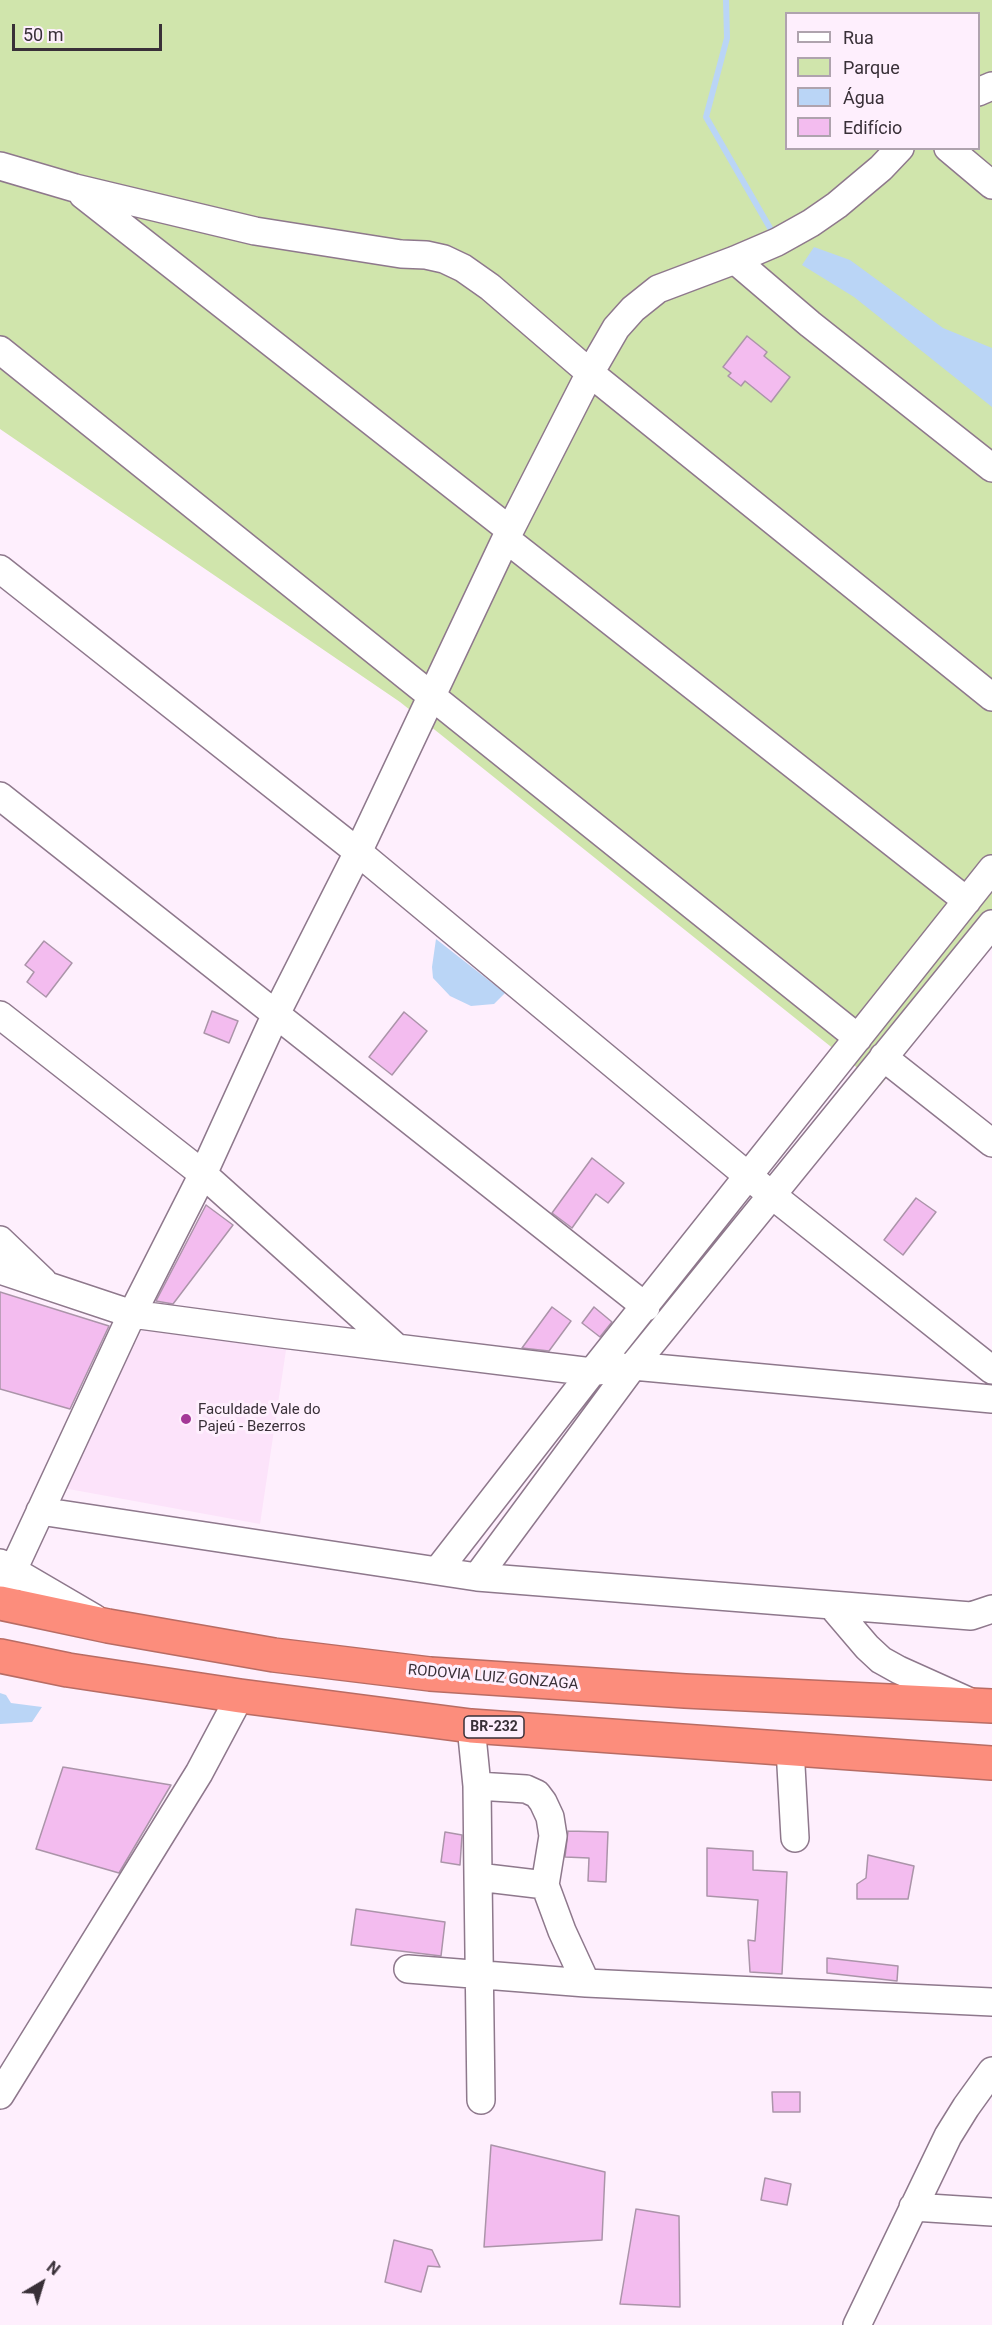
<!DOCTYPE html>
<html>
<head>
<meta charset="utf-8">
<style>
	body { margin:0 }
	#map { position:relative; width:992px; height:2325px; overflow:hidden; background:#feeffd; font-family:Roboto,sans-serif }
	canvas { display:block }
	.legend { position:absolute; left:785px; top:12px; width:195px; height:138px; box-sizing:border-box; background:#feeffd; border:2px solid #afa3ae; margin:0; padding:8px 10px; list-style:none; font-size:18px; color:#393038 }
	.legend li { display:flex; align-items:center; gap:12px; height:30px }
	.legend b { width:30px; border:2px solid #afa3ae }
	.north { position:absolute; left:12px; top:2253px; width:60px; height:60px; -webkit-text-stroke:4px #feeffd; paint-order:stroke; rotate:38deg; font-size:16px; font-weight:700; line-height:24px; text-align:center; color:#393038 }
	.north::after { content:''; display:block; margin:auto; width:21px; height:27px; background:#393038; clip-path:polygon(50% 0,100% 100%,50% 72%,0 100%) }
	.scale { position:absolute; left:12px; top:24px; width:150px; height:27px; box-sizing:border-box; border:3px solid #393038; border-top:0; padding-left:8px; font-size:18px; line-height:21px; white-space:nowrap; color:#393038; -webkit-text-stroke:4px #feeffd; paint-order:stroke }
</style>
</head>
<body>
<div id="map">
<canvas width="992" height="2325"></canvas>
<ul class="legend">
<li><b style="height:8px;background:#fff"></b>Rua</li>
<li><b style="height:16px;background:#d0e5ac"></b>Parque</li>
<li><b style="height:16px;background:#bad5f6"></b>Água</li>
<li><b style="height:16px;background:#f3bcef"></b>Edifício</li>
</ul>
<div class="north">N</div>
<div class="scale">50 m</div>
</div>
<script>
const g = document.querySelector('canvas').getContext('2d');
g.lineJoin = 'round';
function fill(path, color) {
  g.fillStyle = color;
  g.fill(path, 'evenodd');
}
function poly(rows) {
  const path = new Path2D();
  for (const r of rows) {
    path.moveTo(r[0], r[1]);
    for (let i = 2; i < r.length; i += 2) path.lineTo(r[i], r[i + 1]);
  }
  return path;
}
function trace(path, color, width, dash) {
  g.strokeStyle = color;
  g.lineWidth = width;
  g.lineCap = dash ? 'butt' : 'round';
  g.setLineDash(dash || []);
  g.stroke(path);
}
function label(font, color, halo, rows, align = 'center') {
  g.font = font + ' Roboto,sans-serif';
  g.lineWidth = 6;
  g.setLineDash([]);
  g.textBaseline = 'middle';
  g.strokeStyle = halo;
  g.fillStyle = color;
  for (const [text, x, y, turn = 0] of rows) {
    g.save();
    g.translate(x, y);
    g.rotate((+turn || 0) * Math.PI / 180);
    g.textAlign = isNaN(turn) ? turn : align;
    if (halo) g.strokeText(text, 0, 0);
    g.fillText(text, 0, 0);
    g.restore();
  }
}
const built = poly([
	[143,1328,286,1350,260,1524,63,1488]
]);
const green = poly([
	[0,0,992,0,992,944,880,1086,400,702,0,429],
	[786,14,978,14,978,148,786,148]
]);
const water = poly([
	[814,247,850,260,943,328,992,348,992,407,854,297,802,265],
	[436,939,505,993,494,1004,471,1006,450,996,433,978,432,967],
	[0,1693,6,1695,11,1703,42,1707,32,1722,0,1724]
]);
const stream = poly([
	[726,0,727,38,706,117,770,228]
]);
const building = poly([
	[747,336,767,352,764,356,790,377,771,402,745,381,741,386,728,376,731,373,723,367,747,336],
	[44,941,72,963,46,997,27,982,34,972,25,965,44,941],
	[212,1011,238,1021,229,1043,204,1033,212,1011],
	[404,1012,427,1031,392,1075,369,1057,404,1012],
	[592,1158,624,1183,608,1203,596,1194,572,1228,552,1213,592,1158],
	[916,1198,936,1212,903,1255,884,1240,916,1198],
	[206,1205,233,1225,173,1304,156,1301,206,1205],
	[0,1292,109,1326,70,1409,0,1389,0,1292],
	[552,1307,571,1321,549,1351,522,1348,552,1307],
	[594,1307,612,1322,600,1337,582,1323,594,1307],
	[63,1767,171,1785,119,1873,36,1849,63,1767],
	[568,1831,608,1832,606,1882,588,1881,589,1858,565,1857,568,1831],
	[445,1832,462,1835,460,1865,441,1862,445,1832],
	[707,1848,753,1851,753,1870,787,1872,782,1974,750,1972,748,1940,755,1941,758,1900,707,1896,707,1848],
	[868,1855,914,1866,908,1899,857,1899,857,1884,866,1878,868,1855],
	[356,1909,445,1922,441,1956,351,1945,356,1909],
	[827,1958,898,1966,897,1981,827,1973,827,1958],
	[772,2092,800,2092,800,2112,773,2112,772,2092],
	[491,2145,605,2172,602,2240,484,2247,491,2145],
	[765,2178,791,2184,787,2205,761,2200,765,2178],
	[636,2209,679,2216,680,2307,620,2304,636,2209],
	[394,2240,432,2250,440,2267,428,2266,421,2292,385,2282,394,2240]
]);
const minor = poly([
	[978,92,992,86],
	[948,148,992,185],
	[0,166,75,188,255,231,401,254,426,255,444,259,463,268,490,287,590,373,992,697],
	[83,195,510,530],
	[735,260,810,324,992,468],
	[0,350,858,1038],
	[506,539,967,901],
	[0,569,358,852,748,1176,992,1370],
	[0,796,646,1307],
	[0,1015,203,1174,397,1348],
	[883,1057,992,1143],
	[0,1240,43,1281],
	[0,1270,132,1314,274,1333,592,1372,633,1366,992,1399],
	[40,1511,477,1577,971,1616,992,1609],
	[0,1563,94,1618],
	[438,1570,592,1372,992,869],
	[477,1577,633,1366,992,924],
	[0,1598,132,1314,203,1174,276,1014,358,852,510,530,590,373,616,328,633,309,658,289,735,260,777,242,811,223,837,205,881,168,900,148],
	[832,1606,867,1647,881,1660,899,1670,968,1701],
	[471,1726,477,1786,478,1877,545,1885,562,1931,586,1983,992,2002],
	[790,1748,795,1838],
	[477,1786,526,1789,537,1794,543,1802,550,1817,553,1836,545,1885],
	[478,1877,481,2100],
	[408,1969,586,1983],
	[0,2095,199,1773,240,1696],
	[913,2207,992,2212],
	[857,2325,948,2136,966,2107,992,2071]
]);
const highway = poly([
	[0,1603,108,1626,274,1655,430,1674,685,1691,992,1706],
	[0,1656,68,1670,240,1696,471,1726,992,1763]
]);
const markers = [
	[186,1419,6,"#a43897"]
];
const shields = [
	[494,1727,60]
];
const shieldNames = [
	["BR-232",494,1727]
];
const poiNames = [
	["Faculdade Vale do",198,1410],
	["Pajeú - Bezerros",198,1427]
];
const streetNames = [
	["RODOVIA LUIZ GONZAGA",493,1678,5]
];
fill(built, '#fce3fa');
fill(green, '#d0e5ac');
fill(water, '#bad5f6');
trace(stream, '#bad5f6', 6);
fill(building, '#f3bcef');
trace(building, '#ab94a9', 1.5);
trace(minor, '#8e788c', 30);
trace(highway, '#b86c64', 36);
trace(minor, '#fff', 27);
trace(highway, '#fc8d7c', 33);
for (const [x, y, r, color] of markers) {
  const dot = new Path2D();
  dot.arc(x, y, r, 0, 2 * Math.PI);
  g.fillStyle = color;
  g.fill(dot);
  trace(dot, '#feeffd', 2);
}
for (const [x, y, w] of shields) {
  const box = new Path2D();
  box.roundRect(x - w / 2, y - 11, w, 22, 4.5);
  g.fillStyle = '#feeffd';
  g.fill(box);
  trace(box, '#393038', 1.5);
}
label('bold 14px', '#393038', null, shieldNames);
label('15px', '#393038', '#feeffd', poiNames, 'left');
label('15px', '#393038', '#feeffd', streetNames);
</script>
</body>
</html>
